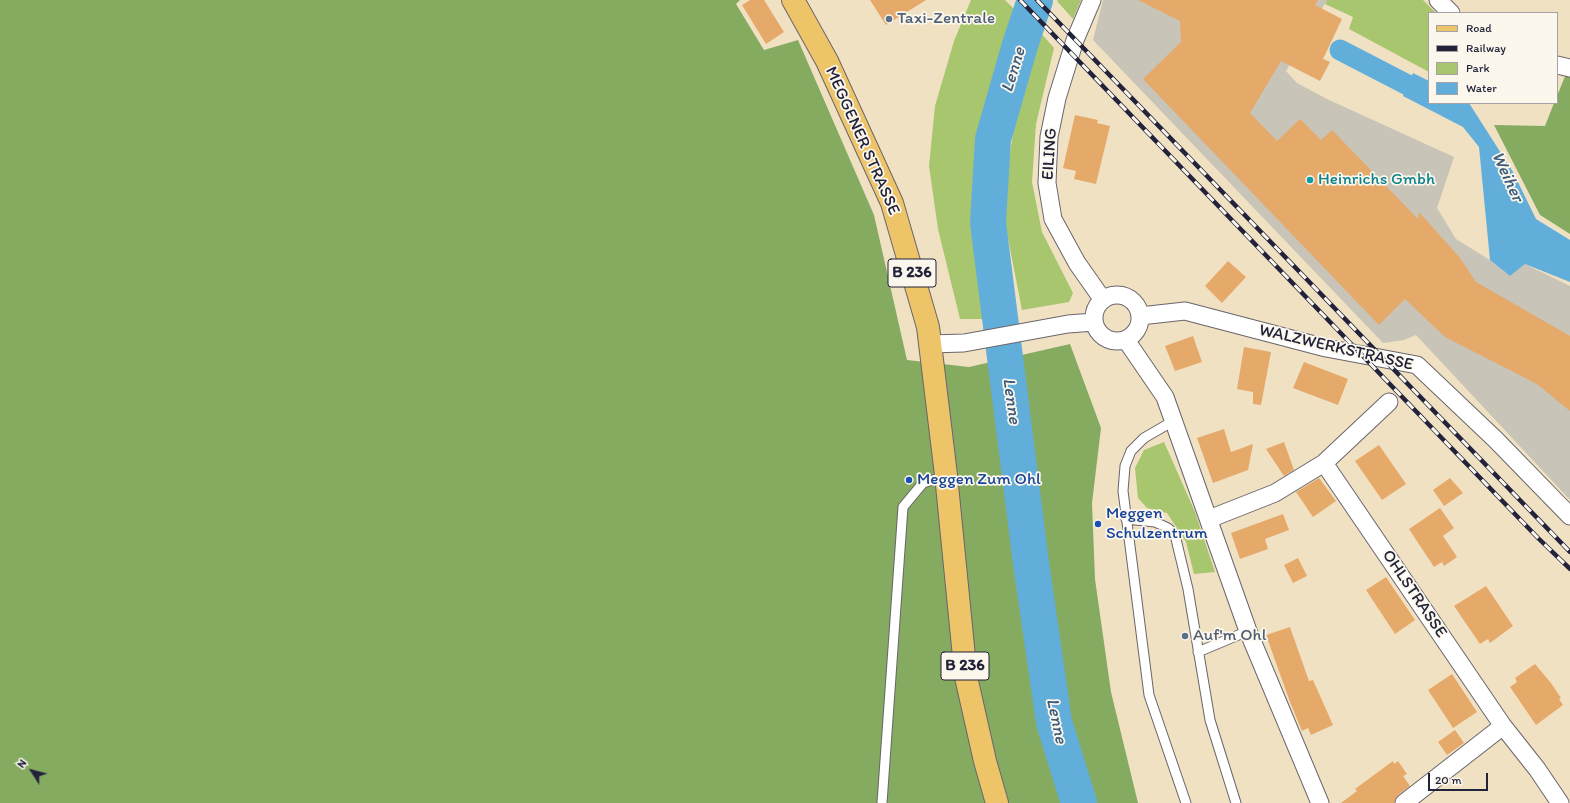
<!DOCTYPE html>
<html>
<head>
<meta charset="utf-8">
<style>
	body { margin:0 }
	#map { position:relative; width:1570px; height:803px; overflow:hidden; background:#f1e1c3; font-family:Itim,sans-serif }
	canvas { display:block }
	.legend { position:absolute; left:1428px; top:12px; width:130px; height:92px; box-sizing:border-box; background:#fbf7ec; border:1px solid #a4a2a5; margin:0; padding:5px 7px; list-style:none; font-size:12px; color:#22223b }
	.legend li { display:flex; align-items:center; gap:8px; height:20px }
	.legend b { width:20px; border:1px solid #a4a2a5 }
	.north { position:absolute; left:12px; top:751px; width:40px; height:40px; -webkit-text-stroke:3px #fbf7ec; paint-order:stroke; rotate:306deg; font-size:11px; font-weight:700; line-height:16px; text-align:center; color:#22223b }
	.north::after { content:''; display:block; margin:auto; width:14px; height:18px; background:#22223b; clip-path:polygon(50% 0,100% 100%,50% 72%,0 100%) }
	.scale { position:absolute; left:1428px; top:773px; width:60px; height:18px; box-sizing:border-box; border:2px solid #22223b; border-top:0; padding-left:5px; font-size:12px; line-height:14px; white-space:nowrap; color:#22223b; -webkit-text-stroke:3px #fbf7ec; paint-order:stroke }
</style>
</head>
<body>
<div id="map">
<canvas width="1570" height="803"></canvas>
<ul class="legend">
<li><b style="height:5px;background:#eec469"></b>Road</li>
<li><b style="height:5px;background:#22223b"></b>Railway</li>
<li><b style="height:11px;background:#a7c66e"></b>Park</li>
<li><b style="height:11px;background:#62aedb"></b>Water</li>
</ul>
<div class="north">N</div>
<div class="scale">20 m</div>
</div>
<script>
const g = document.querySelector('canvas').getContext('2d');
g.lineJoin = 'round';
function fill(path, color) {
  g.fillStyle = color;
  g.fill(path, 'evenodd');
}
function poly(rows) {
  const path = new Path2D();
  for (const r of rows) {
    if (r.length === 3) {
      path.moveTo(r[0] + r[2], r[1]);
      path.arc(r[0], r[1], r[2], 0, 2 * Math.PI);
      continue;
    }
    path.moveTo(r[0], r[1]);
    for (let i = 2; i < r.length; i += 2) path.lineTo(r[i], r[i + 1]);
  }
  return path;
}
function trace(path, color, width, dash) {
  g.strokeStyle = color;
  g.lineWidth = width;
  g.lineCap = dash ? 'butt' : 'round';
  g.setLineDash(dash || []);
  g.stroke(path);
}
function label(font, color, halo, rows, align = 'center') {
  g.font = font + ' Itim,sans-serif';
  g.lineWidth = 3.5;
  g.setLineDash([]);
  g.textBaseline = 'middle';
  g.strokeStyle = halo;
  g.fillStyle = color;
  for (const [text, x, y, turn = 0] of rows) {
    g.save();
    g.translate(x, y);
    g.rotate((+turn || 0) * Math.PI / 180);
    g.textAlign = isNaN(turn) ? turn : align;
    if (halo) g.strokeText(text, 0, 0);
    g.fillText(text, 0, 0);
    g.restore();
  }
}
const industrial = poly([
	[1103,0,1327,0,1286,71,1297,83,1327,99,1454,157,1437,208,1456,239,1490,260,1510,276,1525,264,1570,286,1570,500,1416,335,1404,340,1383,343,1093,40]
]);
const green = poly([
	[971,0,1005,0,1019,14,985,120,976,189,977,243,991,319,960,319,938,229,929,166,935,106,954,41],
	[1058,0,1081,0,1073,19,1057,1],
	[1327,0,1423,0,1436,13,1429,13,1429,72,1349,29,1353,17,1325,4],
	[1040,32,1054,48,1036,124,1032,182,1042,232,1073,293,1069,302,1022,310,1005,223,1006,177,1017,109],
	[1164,442,1195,512,1215,572,1194,574,1186,542,1167,513,1147,508,1138,498,1135,468,1144,450]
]);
const forest = poly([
	[0,0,740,0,736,4,764,50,798,40,874,215,907,360,969,367,1070,344,1101,428,1092,503,1095,579,1111,692,1138,803,0,803],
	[1566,74,1570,75,1570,234,1540,215,1494,125,1545,126,1554,103,1557,103,1557,96]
]);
const water = poly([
	[1413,73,1429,81,1429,103,1469,103,1513,172,1536,219,1570,240,1570,282,1525,264,1510,276,1490,260,1479,147,1463,127,1403,96]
]);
const canal = poly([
	[1340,50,1429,96]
]);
const river = poly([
	[1035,0,1020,45,993,139,988,223,1031,563,1054,722,1079,803]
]);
const building = poly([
	[750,0,764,0,784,32,766,44,742,5],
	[870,0,926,0,886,25],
	[1138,0,1318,0,1315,5,1342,19,1323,59,1330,62,1320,81,1281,61,1250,113,1277,141,1300,119,1321,140,1332,130,1418,219,1419,212,1460,258,1476,282,1570,336,1570,411,1537,384,1445,337,1405,299,1379,325,1143,79,1181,42,1180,21],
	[1075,115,1098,120,1097,123,1110,126,1096,184,1074,179,1076,171,1063,168],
	[1228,261,1246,277,1222,303,1205,286],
	[1193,336,1202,362,1175,371,1165,346],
	[1244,347,1271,352,1261,405,1253,404,1253,392,1237,389],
	[1304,362,1348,379,1338,405,1293,388],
	[1224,429,1231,452,1253,444,1248,470,1213,483,1197,438],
	[1284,442,1294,470,1284,476,1266,449],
	[1379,445,1406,484,1382,500,1355,461],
	[1319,478,1336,501,1313,517,1296,492],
	[1450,478,1463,493,1444,506,1433,490],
	[1440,508,1454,528,1443,536,1457,557,1444,566,1442,562,1434,567,1409,529],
	[1283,514,1289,530,1265,539,1268,549,1240,559,1231,533],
	[1298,558,1307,576,1293,583,1284,565],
	[1386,577,1415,620,1395,634,1366,590],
	[1486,586,1513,626,1490,643,1488,639,1480,644,1454,606],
	[1290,627,1309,681,1313,680,1333,725,1311,735,1308,728,1302,731,1290,702,1266,635],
	[1535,664,1551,683,1561,698,1559,699,1563,705,1536,725,1510,687,1517,682,1515,678],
	[1452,674,1477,712,1453,728,1428,690],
	[1455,730,1464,743,1447,755,1438,742],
	[1393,761,1394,764,1398,761,1407,774,1403,776,1410,786,1398,795,1394,803,1341,803,1357,791,1355,789]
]);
const service = poly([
	[1175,420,1144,438,1131,451,1125,466,1123,491,1149,695,1186,803],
	[1126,519,1155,522,1168,528,1175,535,1188,589,1210,720,1236,803],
	[1198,652,1248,631],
	[882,803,903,507,923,483,946,476]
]);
const minor = poly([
	[1092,0,1075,40,1057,98,1049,137,1047,183,1053,219,1077,263,1103,300],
	[1438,0,1451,13],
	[1557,65,1570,68],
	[1117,318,23],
	[1140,316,1185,311,1326,348,1417,365,1496,440,1570,516],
	[1126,340,1165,397,1248,631,1320,803],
	[930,344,964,343,1068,324,1094,322],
	[1324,463,1503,726,1537,769,1560,803],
	[1209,519,1275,493,1324,463,1389,402],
	[1404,803,1503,726]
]);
const primary = poly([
	[793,0,827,61,892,203,928,327,946,475,966,677,985,761,997,803]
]);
const rail = poly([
	[1020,0,1538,538,1570,569],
	[1037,0,1570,552]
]);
const markers = [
	[889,19,4,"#5c6f8a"],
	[1310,180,4,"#0f9aa8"],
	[909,480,4,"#1a4fb4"],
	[1098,524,4,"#1a4fb4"],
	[1185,636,4,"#5c6f8a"]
];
const shields = [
	[912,273,48],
	[965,666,48]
];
const shieldNames = [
	["B 236",912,273],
	["B 236",965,666]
];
const serviceNames = [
	["Taxi-Zentrale",897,19],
	["Auf'm Ohl",1193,636]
];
const streetNames = [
	["MEGGENER STRASSE",862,141,66],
	["EILING",1050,154,-86],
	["WALZWERKSTRASSE",1336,348,13],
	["OHLSTRASSE",1414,594,56]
];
const cultureNames = [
	["Heinrichs Gmbh",1318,180]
];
const transitNames = [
	["Meggen Zum Ohl",917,480],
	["Meggen",1106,514],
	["Schulzentrum",1106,534]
];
const waterNames = [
	["Lenne",1014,70,-73],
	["Weiher",1507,177,65],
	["Lenne",1011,401,82],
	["Lenne",1056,721,78]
];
fill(industrial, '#c8c4b8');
fill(green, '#a7c66e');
fill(forest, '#85ab61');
fill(water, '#62aedb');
trace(canal, '#62aedb', 21);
trace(river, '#62aedb', 36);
fill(building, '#e5a96a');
trace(service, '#6a656b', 11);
trace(minor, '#6a656b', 19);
trace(primary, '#6a656b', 24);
trace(service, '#fff', 9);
trace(minor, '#fff', 17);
trace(primary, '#eec469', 22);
trace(rail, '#22223b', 4.5);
trace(rail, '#fbf7ec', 3, [9]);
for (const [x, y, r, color] of markers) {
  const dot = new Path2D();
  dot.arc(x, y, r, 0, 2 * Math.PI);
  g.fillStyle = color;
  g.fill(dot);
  trace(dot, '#fbf7ec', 1.5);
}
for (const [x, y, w] of shields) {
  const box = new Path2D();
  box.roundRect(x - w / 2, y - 14, w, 28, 3);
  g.fillStyle = '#fbf7ec';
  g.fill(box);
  trace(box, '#22223b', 1);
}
label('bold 16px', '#22223b', null, shieldNames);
label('17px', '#4e5e75', '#fbf7ec', serviceNames, 'left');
label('17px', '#22223b', '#fbf7ec', streetNames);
label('17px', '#0d838f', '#fbf7ec', cultureNames, 'left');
label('17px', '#164399', '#fbf7ec', transitNames, 'left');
label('italic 18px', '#3c5a7b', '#fbf7ec', waterNames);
</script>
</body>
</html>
